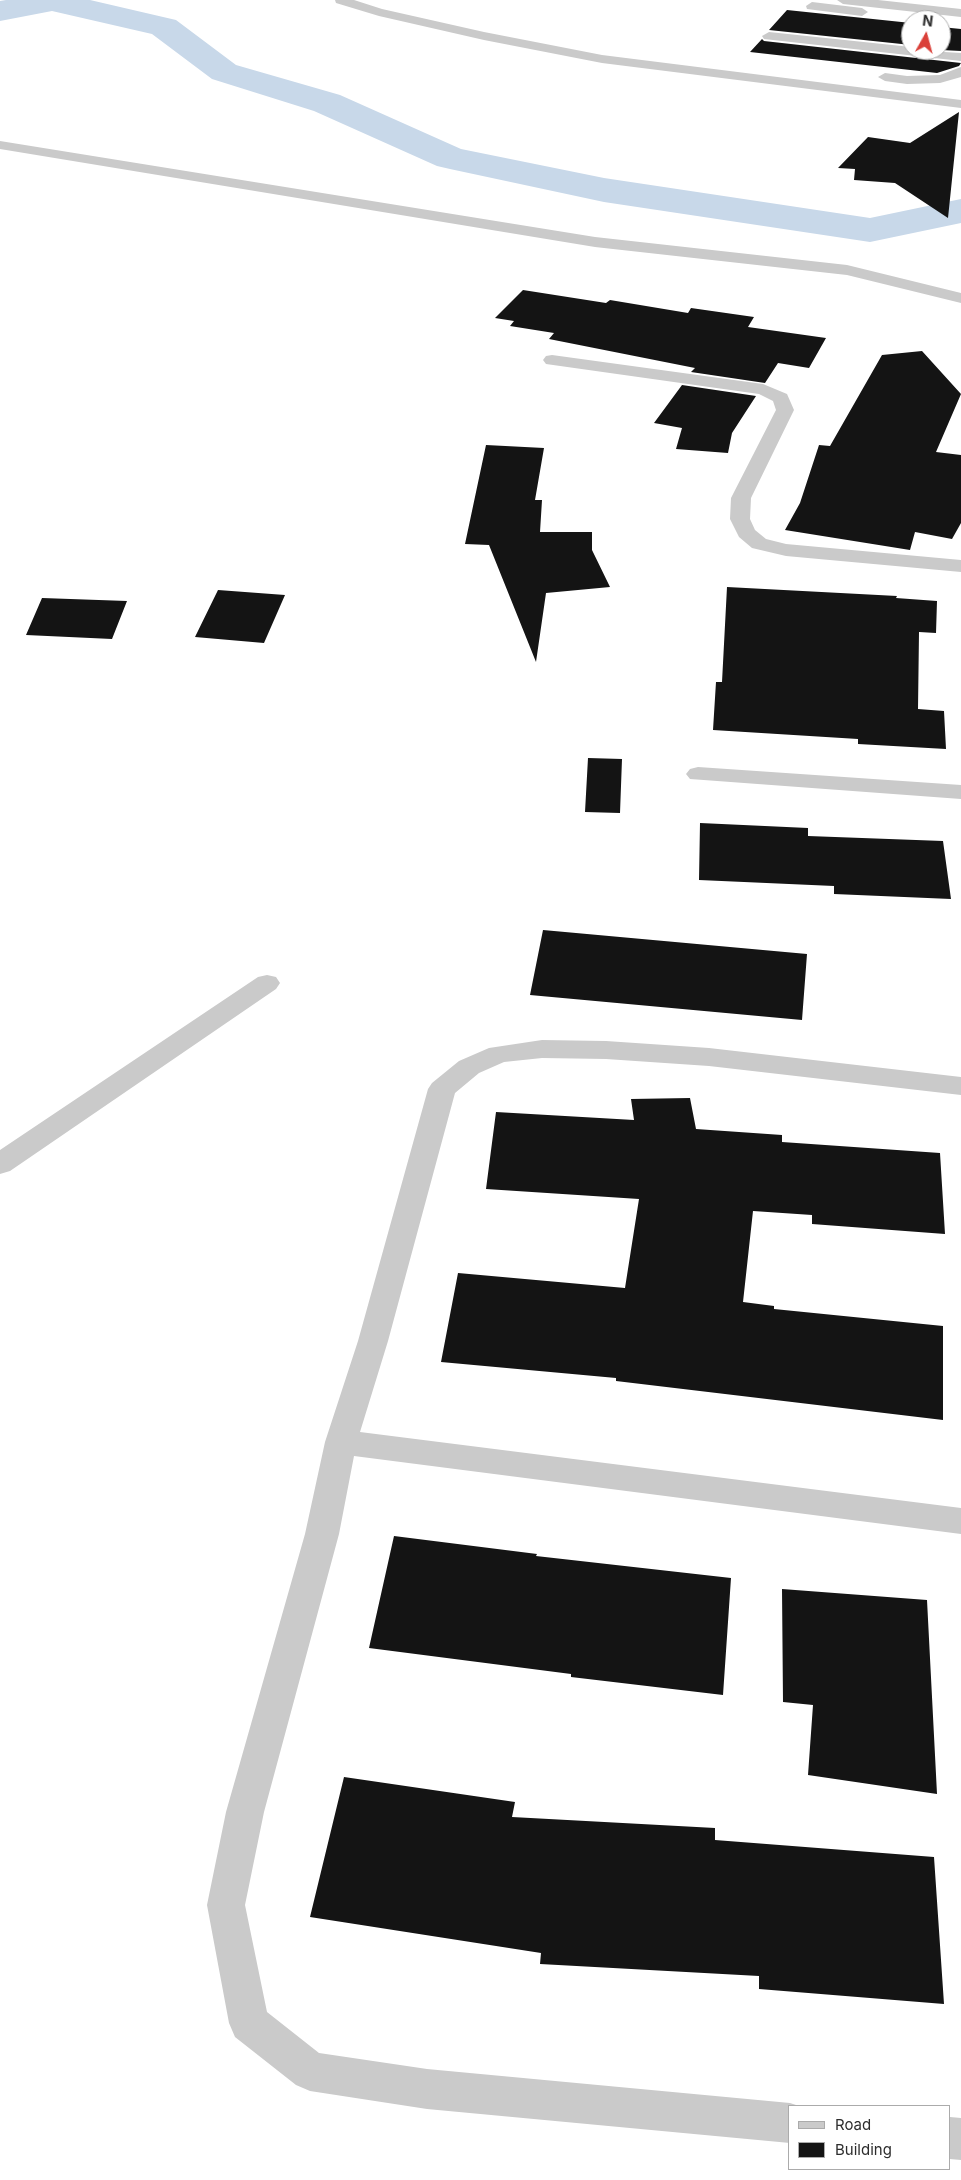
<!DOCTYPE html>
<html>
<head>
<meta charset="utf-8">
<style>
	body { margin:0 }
	#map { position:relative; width:961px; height:2180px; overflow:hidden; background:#fff; font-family:Inter,sans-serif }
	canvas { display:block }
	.legend { position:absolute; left:788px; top:2105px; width:162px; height:65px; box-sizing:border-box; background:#fff; border:1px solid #ababab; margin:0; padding:6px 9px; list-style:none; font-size:15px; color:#2d2d2d }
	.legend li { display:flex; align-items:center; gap:10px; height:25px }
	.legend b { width:25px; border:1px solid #ababab }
	.north { position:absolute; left:901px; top:10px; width:50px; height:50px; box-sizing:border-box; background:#fff; border:1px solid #ababab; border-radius:50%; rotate:7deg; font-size:14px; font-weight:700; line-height:20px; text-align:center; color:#2d2d2d }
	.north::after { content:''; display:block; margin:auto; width:18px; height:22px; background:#da4039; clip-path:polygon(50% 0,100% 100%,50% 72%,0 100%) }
</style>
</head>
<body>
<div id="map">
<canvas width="961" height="2180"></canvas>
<ul class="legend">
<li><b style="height:6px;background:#cacaca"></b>Road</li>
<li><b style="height:14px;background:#141414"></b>Building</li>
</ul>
<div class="north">N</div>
</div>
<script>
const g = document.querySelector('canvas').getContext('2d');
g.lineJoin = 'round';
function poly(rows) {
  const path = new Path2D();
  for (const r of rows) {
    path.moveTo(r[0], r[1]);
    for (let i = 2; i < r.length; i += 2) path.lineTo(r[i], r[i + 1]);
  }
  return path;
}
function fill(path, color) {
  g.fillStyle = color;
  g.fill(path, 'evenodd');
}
const river = poly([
	[6,0,90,0,176,20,236,65,340,95,461,149,604,178,870,218,961,199,961,223,870,242,604,202,450,169,437,166,314,111,212,79,152,34,52,11,0,21,0,1,6,0]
]);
const building = poly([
	[787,10,911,23,911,45,769,30],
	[941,27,961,29,961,51,941,50],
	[762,39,764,41,961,63,959,66,937,73,750,52],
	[959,112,948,218,895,183,854,180,855,169,838,168,868,137,910,143],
	[523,290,606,303,610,300,688,313,691,308,754,317,748,327,826,338,809,368,778,363,765,383,691,372,695,368,549,339,554,333,510,326,514,321,495,318],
	[922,351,961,394,936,452,961,455,961,523,952,539,915,532,910,550,785,530,800,503,819,445,830,446,882,355],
	[682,385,756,396,732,433,728,453,676,449,682,428,654,423],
	[486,445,544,448,535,500,542,500,540,532,592,532,592,550,610,587,546,593,536,662,489,545,465,544],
	[727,587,897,596,896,598,937,601,936,633,919,632,918,709,944,711,946,749,858,744,858,739,713,730,716,682,722,682],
	[218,590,285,595,264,643,195,637],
	[42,598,127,601,112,639,26,635],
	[588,758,622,759,620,813,585,812],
	[700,823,808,828,808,836,943,841,951,899,834,894,834,886,699,880],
	[543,930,807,954,802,1020,530,995],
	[690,1098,696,1129,782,1135,782,1142,940,1153,945,1234,812,1224,812,1215,753,1211,743,1302,774,1306,774,1309,943,1326,943,1420,616,1381,616,1378,441,1362,458,1273,625,1288,639,1199,486,1189,496,1112,634,1120,631,1099],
	[394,1536,537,1554,536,1556,731,1578,723,1695,571,1677,571,1674,369,1648],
	[782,1589,927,1600,937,1794,808,1775,813,1705,783,1702],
	[344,1777,515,1802,512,1817,715,1828,715,1840,934,1857,944,2004,759,1989,759,1976,540,1964,541,1953,310,1917]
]);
const minor = poly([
	[335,0,354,0,382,9,484,32,602,55,961,100,961,108,602,63,484,40,379,16,336,3,335,0],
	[837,0,878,0,961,9,961,17,843,4,837,0],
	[812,2,862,8,868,12,862,16,807,9,806,6,812,2],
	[769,32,911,47,911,50,961,53,961,61,764,39,762,36,769,32],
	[961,67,961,77,940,83,907,84,885,81,878,77,885,73,907,76,940,75,961,67],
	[0,141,595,237,847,265,961,293,961,303,847,275,595,247,0,149,0,141],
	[552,355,763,384,787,394,794,410,751,498,750,519,755,530,766,539,786,544,961,560,961,572,786,556,752,548,739,537,730,519,731,498,776,410,773,401,759,394,546,364,543,360,546,356,552,355],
	[698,767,961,785,961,799,690,779,686,774,690,769,698,767],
	[267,975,276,977,280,983,276,989,10,1171,0,1174,0,1150,258,977,267,975],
	[542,1040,606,1041,709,1048,961,1077,961,1095,709,1066,606,1059,542,1058,504,1062,479,1073,455,1093,388,1341,360,1432,961,1508,961,1534,354,1456,339,1534,264,1812,245,1905,267,2012,319,2053,427,2069,790,2103,799,2106,790,2106,790,2143,427,2109,310,2091,296,2085,235,2037,229,2023,207,1905,226,1812,305,1534,325,1442,358,1341,428,1089,432,1083,459,1061,489,1048,542,1040],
	[950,2117,961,2118,961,2160,950,2159,950,2117]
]);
fill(river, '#c8d8e9');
fill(building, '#141414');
fill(minor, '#cacaca');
</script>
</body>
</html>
